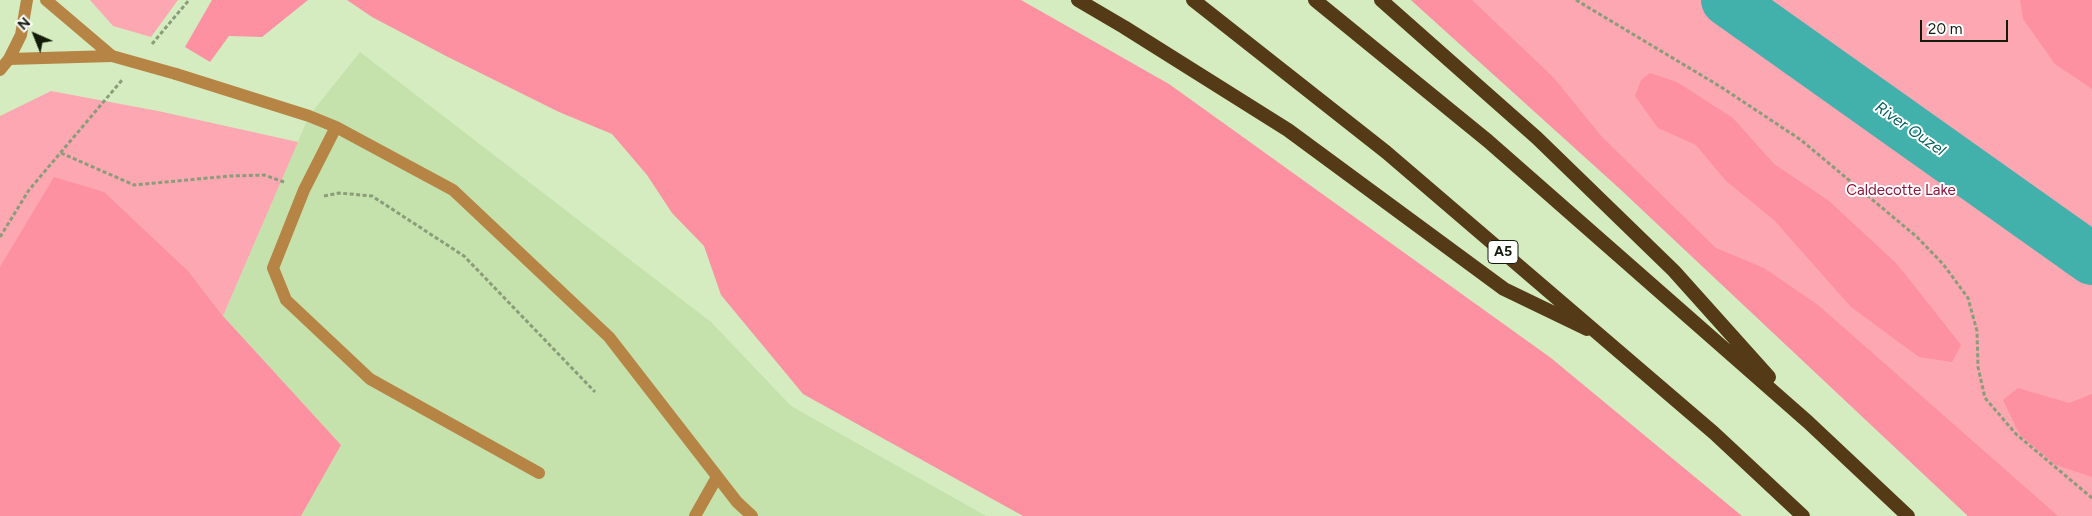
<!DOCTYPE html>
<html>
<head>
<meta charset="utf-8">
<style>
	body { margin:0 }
	#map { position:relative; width:2092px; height:516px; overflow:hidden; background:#d4ecbf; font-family:Figtree,sans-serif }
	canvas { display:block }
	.north { position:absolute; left:10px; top:10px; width:50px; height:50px; -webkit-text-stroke:4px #fff; paint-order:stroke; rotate:316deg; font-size:14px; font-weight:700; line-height:20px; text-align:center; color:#131b0b }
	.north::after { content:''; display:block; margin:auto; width:18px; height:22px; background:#131b0b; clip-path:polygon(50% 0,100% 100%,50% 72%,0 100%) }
	.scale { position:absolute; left:1920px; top:20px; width:88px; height:22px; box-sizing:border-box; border:2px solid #131b0b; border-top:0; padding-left:6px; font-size:15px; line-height:18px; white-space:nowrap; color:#131b0b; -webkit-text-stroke:4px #fff; paint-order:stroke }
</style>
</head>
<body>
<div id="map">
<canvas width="2092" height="516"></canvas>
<div class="north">N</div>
<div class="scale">20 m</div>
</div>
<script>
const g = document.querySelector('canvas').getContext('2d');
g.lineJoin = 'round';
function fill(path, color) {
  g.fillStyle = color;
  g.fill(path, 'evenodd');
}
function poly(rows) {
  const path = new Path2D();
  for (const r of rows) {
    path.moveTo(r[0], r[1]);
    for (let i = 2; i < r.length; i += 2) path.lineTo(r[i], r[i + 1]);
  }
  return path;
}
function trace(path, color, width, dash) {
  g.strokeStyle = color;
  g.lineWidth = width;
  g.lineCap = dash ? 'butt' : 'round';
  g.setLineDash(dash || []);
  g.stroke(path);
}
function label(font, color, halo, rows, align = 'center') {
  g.font = font + ' Figtree,sans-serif';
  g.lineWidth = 4;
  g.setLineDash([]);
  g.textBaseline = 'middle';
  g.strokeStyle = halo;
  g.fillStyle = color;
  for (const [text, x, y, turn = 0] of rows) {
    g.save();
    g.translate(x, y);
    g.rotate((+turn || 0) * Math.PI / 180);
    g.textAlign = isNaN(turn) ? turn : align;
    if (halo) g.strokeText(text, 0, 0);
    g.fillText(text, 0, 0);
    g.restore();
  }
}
const built = poly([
	[360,52,711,322,791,406,986,516,301,516,341,445,223,316,309,116]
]);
const green = poly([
	[90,0,178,0,151,37,113,26],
	[1411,0,2092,0,2092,516,1968,516,1619,188],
	[51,91,158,111,298,142,223,316,190,273,0,267,0,116]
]);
const forest = poly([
	[212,0,308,0,262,37,229,36,210,62,185,47],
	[347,0,1021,0,1169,84,1551,358,1742,516,1023,516,803,394,721,295,704,246,672,213,647,175,612,134,559,112,446,56,372,17],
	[1411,0,1472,0,1553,77,1602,137,1716,248,1764,268,1818,305,2058,516,1968,516,1619,188],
	[2020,0,2092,0,2092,89,2055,64,2023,19],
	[1650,73,1677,82,1733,118,1774,164,1829,201,1897,264,1961,345,1952,362,1919,357,1851,307,1774,220,1726,181,1696,145,1658,128,1635,96,1641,80],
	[54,177,104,192,190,273,223,316,341,445,301,516,0,516,0,267],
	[2018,388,2069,403,2092,394,2092,477,2056,465,2020,435,2003,400]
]);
const river = poly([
	[1727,0,2092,259]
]);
const path = poly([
	[1576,0,1721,87,1801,140,1917,237,1943,264,1968,298,1977,331,1978,367,1985,398,2016,434,2092,498],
	[152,44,189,0],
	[61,153,134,185,230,176,264,175,284,182],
	[324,196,339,193,372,196,464,256,595,392],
	[0,237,29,190,122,80]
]);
const service = poly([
	[46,0,112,56],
	[9,59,112,56],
	[176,74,309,116,336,127,453,190,609,337,737,502,752,516],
	[336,127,304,190,273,268,286,300,370,379,539,473],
	[695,516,717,477]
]);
const tertiary = poly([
	[0,70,9,59,21,35,27,0]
]);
const trunk = poly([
	[1078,0,1124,27,1288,130,1504,289,1587,329],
	[1193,0,1386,152,1714,433,1803,516],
	[1315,0,1488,141,1808,422,1908,516],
	[1381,0,1537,138,1674,271,1769,377]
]);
const serviceBridge = poly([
	[112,56,176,74]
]);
const shields = [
	[1503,252,30]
];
const shieldNames = [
	["A5",1503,252]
];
const parkNames = [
	["Caldecotte Lake",1901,191]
];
const waterNames = [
	["River Ouzel",1910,129,35]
];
fill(built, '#c5e1ac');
fill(green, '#fda7b3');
fill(forest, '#fd90a1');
trace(river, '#42b1ac', 52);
trace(path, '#8a9c7a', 3, [4, 2.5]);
trace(service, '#b68444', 12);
trace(tertiary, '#b68444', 12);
trace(trunk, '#543a17', 14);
trace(serviceBridge, '#b68444', 12);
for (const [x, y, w] of shields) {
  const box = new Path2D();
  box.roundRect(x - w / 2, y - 11.5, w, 23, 4);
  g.fillStyle = '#fff';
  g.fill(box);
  trace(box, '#131b0b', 1);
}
label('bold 14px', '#131b0b', null, shieldNames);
label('15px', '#91153a', '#fff', parkNames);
label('italic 16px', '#006360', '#fff', waterNames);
</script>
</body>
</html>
